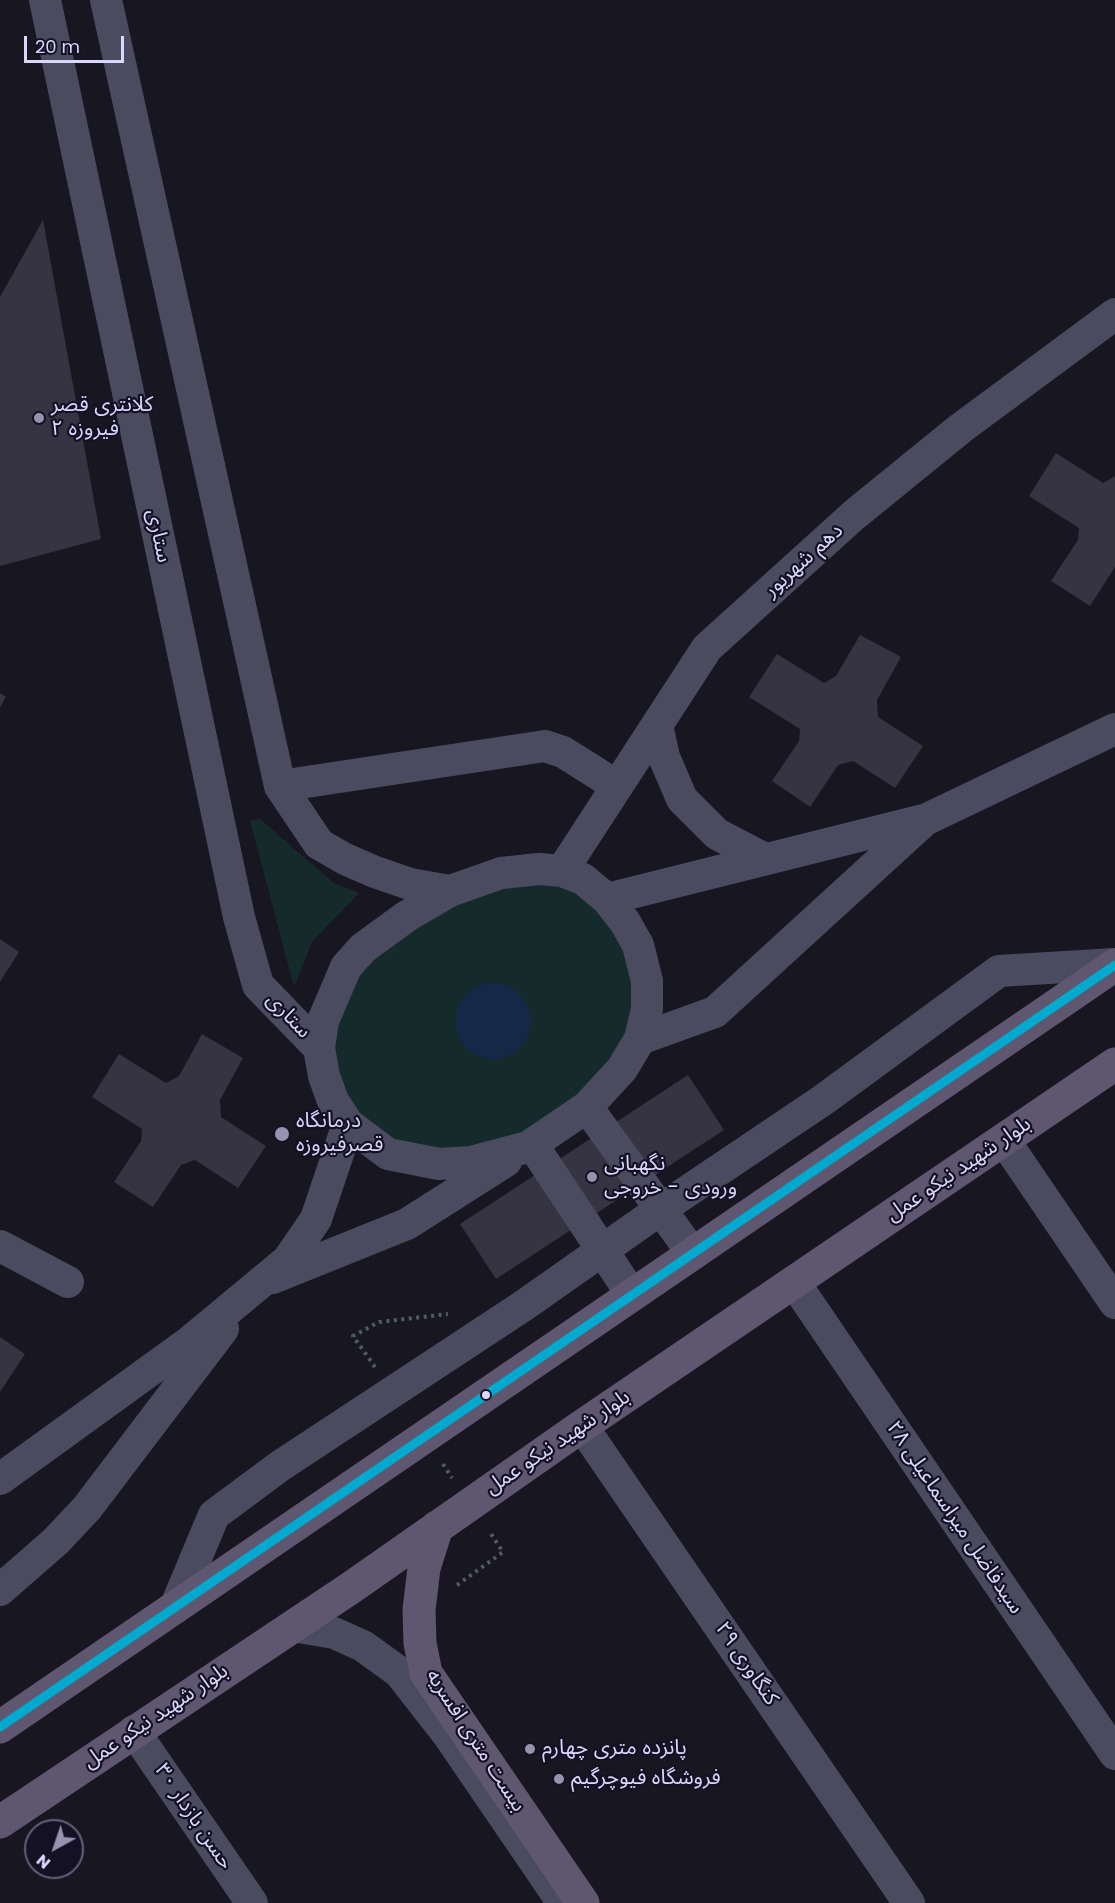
<!DOCTYPE html>
<html>
<head>
<meta charset="utf-8">
<style>
	body { margin:0 }
	#map { position:relative; width:1115px; height:1903px; overflow:hidden; background:#181620; font-family:Poppins,sans-serif }
	canvas { display:block }
	.north { position:absolute; left:24px; top:1819px; width:60px; height:60px; box-sizing:border-box; background:#141125; border:2px solid #64607b; border-radius:50%; rotate:220deg; font-size:16px; font-weight:700; line-height:24px; text-align:center; color:#dbd7fc }
	.north::after { content:''; display:block; margin:auto; width:21px; height:27px; background:#9793af; clip-path:polygon(50% 0,100% 100%,50% 72%,0 100%) }
	.scale { position:absolute; left:24px; top:36px; width:100px; height:27px; box-sizing:border-box; border:3px solid #dbd7fc; border-top:0; padding-left:8px; font-size:18px; line-height:21px; white-space:nowrap; color:#dbd7fc; -webkit-text-stroke:4px #141125; paint-order:stroke }
</style>
</head>
<body>
<div id="map">
<canvas width="1115" height="1903"></canvas>
<div class="north">N</div>
<div class="scale">20 m</div>
</div>
<script>
const g = document.querySelector('canvas').getContext('2d');
g.lineJoin = 'round';
function fill(path, color) {
  g.fillStyle = color;
  g.fill(path, 'evenodd');
}
function poly(rows) {
  const path = new Path2D();
  for (const r of rows) {
    if (r.length === 3) {
      path.moveTo(r[0] + r[2], r[1]);
      path.arc(r[0], r[1], r[2], 0, 2 * Math.PI);
      continue;
    }
    path.moveTo(r[0], r[1]);
    for (let i = 2; i < r.length; i += 2) path.lineTo(r[i], r[i + 1]);
  }
  return path;
}
function trace(path, color, width, dash) {
  g.strokeStyle = color;
  g.lineWidth = width;
  g.lineCap = dash ? 'butt' : 'round';
  g.setLineDash(dash || []);
  g.stroke(path);
}
function label(font, color, halo, rows, align = 'center') {
  g.font = font + ' Poppins,"Noto Sans Arabic",sans-serif';
  g.lineWidth = 4.5;
  g.setLineDash([]);
  g.textBaseline = 'middle';
  g.strokeStyle = halo;
  g.fillStyle = color;
  for (const [text, x, y, turn = 0] of rows) {
    g.save();
    g.translate(x, y);
    g.rotate((+turn || 0) * Math.PI / 180);
    g.textAlign = isNaN(turn) ? turn : align;
    if (halo) g.strokeText(text, 0, 0);
    g.fillText(text, 0, 0);
    g.restore();
  }
}
const green = poly([
	[260,819,334,883,359,893,312,942,294,987,250,821],
	[539,869,625,922,640,1039,556,1130,439,1164,348,1124,323,1021,407,916]
]);
const water = poly([
	[493,1021,38]
]);
const building = poly([
	[43,220,101,539,0,566,0,297],
	[1056,453,1103,483,1115,476,1115,567,1090,606,1051,581,1078,540,1079,528,1029,496],
	[860,635,901,657,877,700,878,717,923,746,895,788,853,761,838,765,810,807,772,781,799,741,800,729,749,697,777,654,824,683,836,676],
	[0,693,6,697,0,707],
	[0,939,19,952,0,982],
	[202,1034,243,1058,220,1100,221,1117,266,1146,238,1188,195,1160,181,1165,153,1207,114,1182,141,1141,142,1129,92,1097,119,1054,166,1083,179,1076],
	[688,1075,724,1130,496,1279,460,1224],
	[0,1337,25,1354,0,1392]
]);
const path = poly([
	[375,1367,353,1336,379,1322,448,1314],
	[443,1464,452,1478],
	[457,1585,503,1552,489,1531]
]);
const minor = poly([
	[45,0,239,917,258,985,319,1048],
	[106,0,280,786,319,844,345,859,375,872,410,884,450,891],
	[657,725,664,757,682,799,717,834,765,859],
	[280,786,545,746,563,752,617,786],
	[539,869,562,871,583,879,607,899,625,922,638,945,647,981,647,1009,640,1039,622,1069,587,1107,528,1147,471,1162,439,1164,388,1154,348,1124,333,1101,324,1076,319,1048,323,1021,346,967,363,948,407,916,450,891,501,873,539,869],
	[562,871,707,648,854,515,961,428,1115,314],
	[607,899,927,819,1115,729],
	[640,1039,715,1012,924,821],
	[587,1107,693,1254],
	[1004,1140,1115,1303],
	[532,1144,632,1295],
	[0,1246,68,1282],
	[273,1278,407,1224,506,1161],
	[794,1282,1115,1754],
	[582,1426,909,1903],
	[0,1479,188,1343,288,1260,316,1219,348,1124],
	[0,1590,56,1541,87,1508,223,1329],
	[175,1608,214,1515,280,1466,523,1306,661,1209,823,1100,999,971,1115,964],
	[293,1626,334,1633,363,1646,399,1672,449,1736,563,1903],
	[134,1731,252,1903]
]);
const major = poly([
	[437,1527,424,1568,419,1610,420,1643,426,1673,583,1903],
	[0,1727,1115,965],
	[0,1822,352,1587,582,1426,1115,1064]
]);
const bus1 = poly([
	[0,1727,1115,965]
]);
const markers = [
	[39,418,6,"#9793af"],
	[282,1134,8,"#9793af"],
	[592,1177,6,"#9793af"],
	[486,1395,5,"#dbd7fc"],
	[530,1749,6,"#9793af"],
	[559,1779,6,"#9793af"]
];
const poiNames = [
	["کلانتری قصر",51,406],
	["فیروزه ۲",51,430],
	["درمانگاه",296,1122],
	["قصرفیروزه",296,1146],
	["نگهبانی",604,1165],
	["ورودی - خروجی",604,1189],
	["پانزده متری چهارم",542,1749],
	["فروشگاه فیوچرگیم",571,1779]
];
const streetNames = [
	["ستاری",158,536,78],
	["دهم شهریور",804,561,-42],
	["ستاری",288,1016,46],
	["بلوار شهید نیکو عمل",959,1170,-34],
	["بلوار شهید نیکو عمل",558,1443,-34],
	["سیدفاضل میراسماعیلی ۲۸",954,1518,56],
	["کنگاوری ۲۹",746,1664,56],
	["بلوار شهید نیکو عمل",156,1717,-34],
	["بیست متری افسریه",475,1741,57],
	["حسن بازدار ۳۰",193,1817,56]
];
fill(green, '#152b2b');
fill(water, '#142847');
fill(building, '#363342');
trace(path, '#4e5c67', 4, [3, 4.5]);
trace(minor, '#4b4b60', 32);
trace(major, '#5f5670', 33);
trace(bus1, '#00a9ce', 9);
for (const [x, y, r, color] of markers) {
  const dot = new Path2D();
  dot.arc(x, y, r, 0, 2 * Math.PI);
  g.fillStyle = color;
  g.fill(dot);
  trace(dot, '#141125', 2);
}
label('21px', '#dbd7fc', '#141125', poiNames, 'left');
label('21px', '#dbd7fc', '#141125', streetNames);
</script>
</body>
</html>
